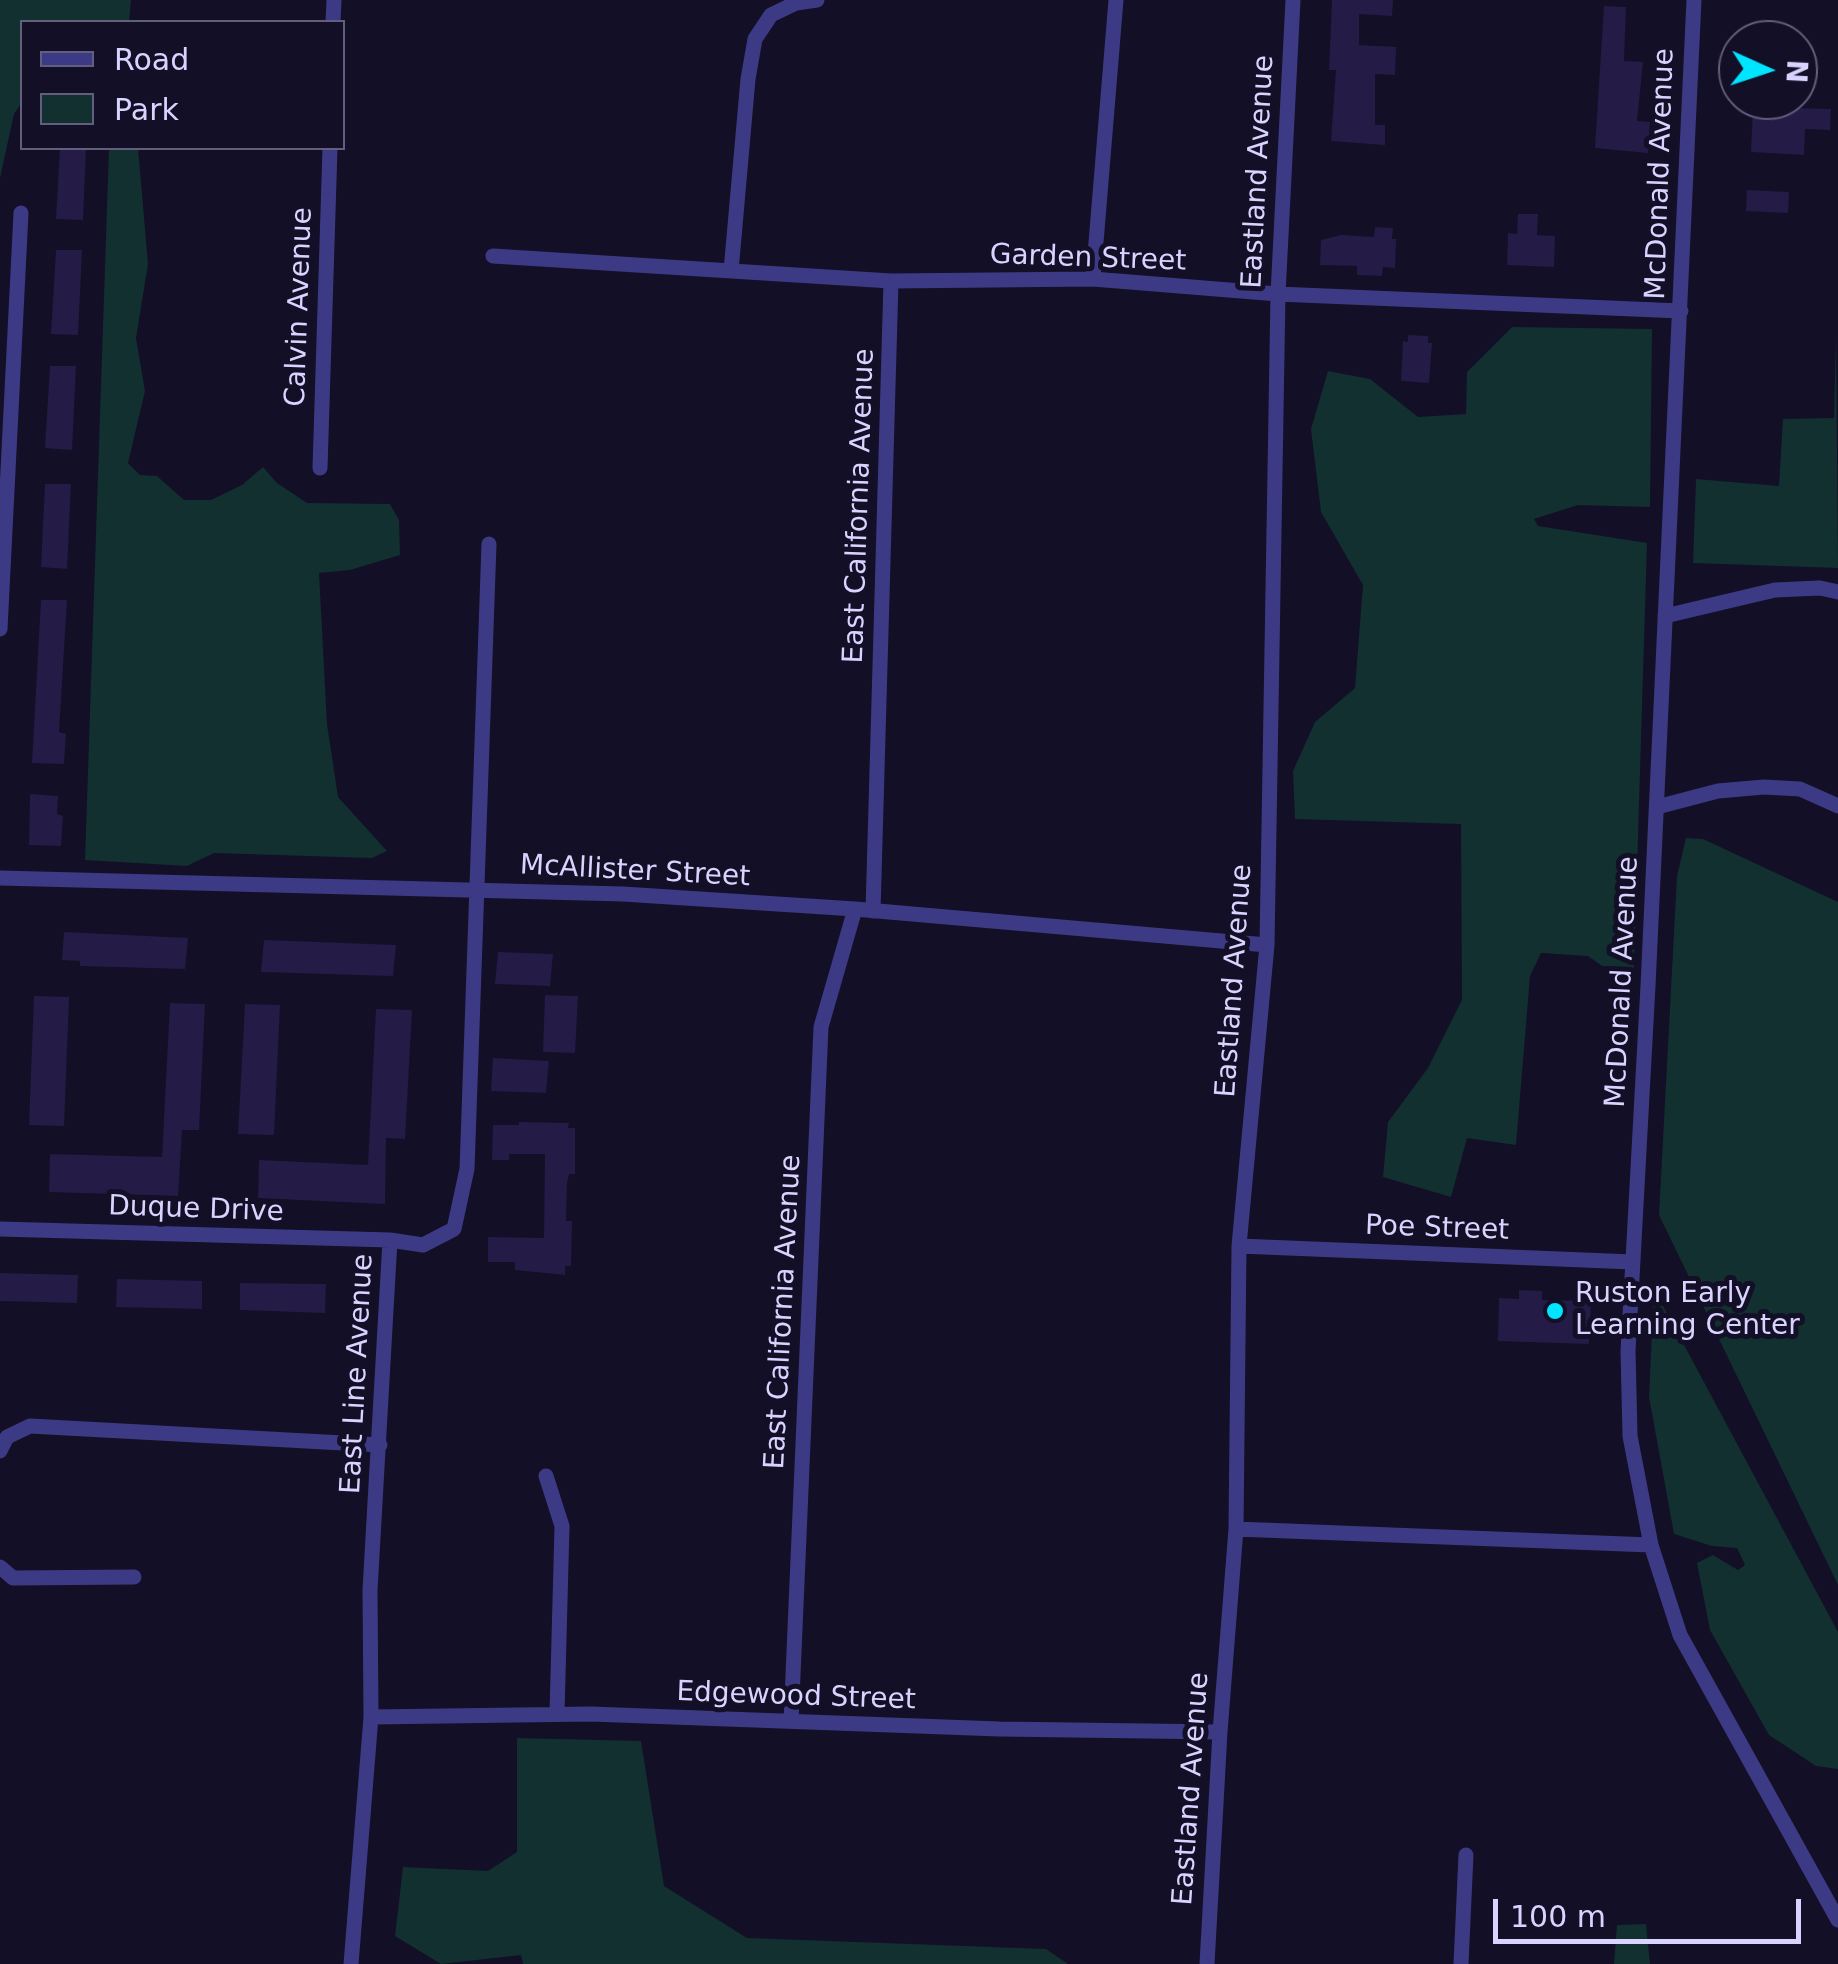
<!DOCTYPE html>
<html>
<head>
<meta charset="utf-8">
<style>
	body { margin:0 }
	#map { position:relative; width:1838px; height:1964px; overflow:hidden; background:#130f26; font-family:"DejaVu Sans",sans-serif }
	canvas { display:block }
	.legend { position:absolute; left:20px; top:20px; width:325px; height:130px; box-sizing:border-box; background:#130f26; border:2px solid #625e7d; margin:0; padding:12px 18px; list-style:none; font-size:30px; color:#d9d4ff }
	.legend li { display:flex; align-items:center; gap:20px; height:50px }
	.legend b { width:50px; border:2px solid #625e7d }
	.north { position:absolute; left:1718px; top:20px; width:100px; height:100px; box-sizing:border-box; background:#130f26; border:2px solid #625e7d; border-radius:50%; rotate:93deg; font-size:28px; font-weight:700; line-height:40px; text-align:center; color:#d9d4ff }
	.north::after { content:''; display:block; margin:auto; width:35px; height:45px; background:#00e5ff; clip-path:polygon(50% 0,100% 100%,50% 72%,0 100%) }
	.scale { position:absolute; left:1493px; top:1899px; width:308px; height:45px; box-sizing:border-box; border:5px solid #d9d4ff; border-top:0; padding-left:12px; font-size:30px; line-height:35px; white-space:nowrap; color:#d9d4ff; -webkit-text-stroke:8px #130f26; paint-order:stroke }
</style>
</head>
<body>
<div id="map">
<canvas width="1838" height="1964"></canvas>
<ul class="legend">
<li><b style="height:12px;background:#3d3a85"></b>Road</li>
<li><b style="height:28px;background:#12302f"></b>Park</li>
</ul>
<div class="north">N</div>
<div class="scale">100 m</div>
</div>
<script>
const g = document.querySelector('canvas').getContext('2d');
g.lineJoin = 'round';
function fill(path, color) {
  g.fillStyle = color;
  g.fill(path, 'evenodd');
}
function poly(rows) {
  const path = new Path2D();
  for (const r of rows) {
    path.moveTo(r[0], r[1]);
    for (let i = 2; i < r.length; i += 2) path.lineTo(r[i], r[i + 1]);
  }
  return path;
}
function trace(path, color, width, dash) {
  g.strokeStyle = color;
  g.lineWidth = width;
  g.lineCap = dash ? 'butt' : 'round';
  g.setLineDash(dash || []);
  g.stroke(path);
}
function label(font, color, halo, rows, align = 'center') {
  g.font = font + ' "DejaVu Sans",sans-serif';
  g.lineWidth = 10;
  g.setLineDash([]);
  g.textBaseline = 'middle';
  g.strokeStyle = halo;
  g.fillStyle = color;
  for (const [text, x, y, turn = 0] of rows) {
    g.save();
    g.translate(x, y);
    g.rotate((+turn || 0) * Math.PI / 180);
    g.textAlign = isNaN(turn) ? turn : align;
    if (halo) g.strokeText(text, 0, 0);
    g.fillText(text, 0, 0);
    g.restore();
  }
}
const green = poly([
	[0,0,131,0,129,22,22,22,22,102,14,114,0,178],
	[109,148,138,148,148,264,136,338,145,391,128,463,140,475,157,476,184,500,211,500,242,485,263,467,277,483,307,503,390,504,399,520,400,555,350,570,319,573,327,724,338,797,387,851,372,858,214,853,187,866,85,860],
	[1512,327,1652,329,1650,507,1578,505,1534,519,1538,526,1647,543,1634,968,1602,966,1588,956,1541,953,1530,976,1516,1145,1467,1138,1451,1197,1383,1177,1388,1122,1428,1068,1462,1000,1461,824,1295,819,1293,771,1315,722,1355,688,1363,585,1321,512,1311,429,1328,371,1370,379,1418,417,1466,414,1467,372],
	[1836,334,1838,568,1693,563,1696,479,1779,486,1783,419,1834,418],
	[1686,838,1703,839,1838,902,1838,1585,1659,1215,1677,876],
	[1654,1289,1838,1632,1838,1769,1816,1766,1769,1735,1710,1630,1697,1563,1713,1555,1738,1570,1745,1565,1737,1548,1712,1546,1674,1534,1649,1397],
	[517,1738,641,1741,664,1886,747,1938,1046,1949,1068,1964,523,1964,521,1955,441,1964,395,1936,403,1867,488,1871,517,1852],
	[1646,1924,1650,1964,1614,1964,1617,1925]
]);
const building = poly([
	[1332,0,1393,0,1392,16,1359,14,1359,45,1396,47,1395,75,1375,74,1375,125,1385,125,1385,145,1331,141,1336,70,1329,70],
	[1604,6,1626,7,1624,61,1643,62,1637,121,1650,122,1648,153,1595,148],
	[1753,107,1831,109,1830,130,1805,129,1804,155,1751,152],
	[60,148,86,148,83,220,56,219],
	[1747,190,1789,192,1788,213,1746,211],
	[1518,214,1538,214,1537,235,1555,236,1554,267,1507,265,1508,233,1517,234],
	[1375,227,1393,228,1392,239,1396,239,1395,268,1383,267,1382,276,1357,275,1357,266,1320,265,1321,240,1341,235,1374,237],
	[56,250,82,250,78,335,51,334],
	[1408,335,1428,336,1428,343,1432,343,1429,383,1401,381,1403,341,1408,342],
	[50,366,76,366,72,450,45,448],
	[45,484,71,484,67,569,41,567],
	[41,600,67,600,59,732,66,734,64,764,32,763],
	[30,794,58,796,57,814,63,816,61,846,29,845],
	[64,932,188,938,185,969,80,966,80,961,62,960],
	[264,940,396,945,393,976,261,972],
	[498,952,553,954,550,986,495,984],
	[545,995,578,996,575,1053,543,1052],
	[34,996,69,997,64,1126,29,1125],
	[170,1003,205,1004,199,1130,182,1130,178,1196,49,1192,50,1154,162,1157],
	[245,1004,280,1005,274,1135,238,1134],
	[376,1009,412,1010,405,1139,386,1138,385,1204,258,1198,259,1160,368,1165],
	[493,1058,549,1061,546,1093,491,1091],
	[519,1122,569,1123,568,1128,575,1128,575,1174,569,1174,567,1183,566,1221,572,1221,571,1266,565,1266,565,1275,515,1270,515,1262,488,1262,488,1237,544,1238,545,1154,509,1154,509,1160,492,1160,493,1125,519,1125],
	[0,1273,78,1275,77,1303,0,1301],
	[117,1279,202,1281,202,1309,116,1307],
	[240,1283,326,1284,325,1313,240,1310],
	[1519,1290,1542,1291,1542,1300,1591,1301,1589,1344,1498,1341,1499,1298,1519,1299]
]);
const minor = poly([
	[1694,0,1648,986,1628,1351,1630,1436,1651,1545,1680,1635,1838,1920],
	[333,22,334,0],
	[493,256,891,281,1093,279,1278,294,1681,311],
	[731,271,748,79,755,39,771,15,796,3,817,0],
	[1093,279,1116,0],
	[320,468,330,148],
	[1665,616,1775,590,1820,588,1838,592],
	[0,629,21,213],
	[1657,807,1718,791,1764,787,1800,789,1838,806],
	[0,878,623,894,855,909,1267,945],
	[873,911,891,281],
	[0,1229,390,1240,423,1245,454,1229,467,1169,489,544],
	[1239,1246,1633,1262],
	[0,1451,7,1437,30,1426,380,1445],
	[546,1476,562,1526,557,1714],
	[1236,1529,1651,1545],
	[0,1567,13,1578,134,1577],
	[371,1717,591,1714,999,1729,1220,1732],
	[791,1721,821,1027,855,909],
	[351,1964,371,1717,370,1590,390,1240],
	[1207,1964,1220,1732,1236,1529,1239,1246,1267,945,1278,294,1293,0],
	[1461,1964,1466,1855]
]);
const markers = [
	[1555,1311,10,"#00e5ff"]
];
const streetNames = [
	["Eastland Avenue",1259,172,-87],
	["McDonald Avenue",1661,174,-88],
	["Garden Street",1088,259,2],
	["Calvin Avenue",300,307,-88],
	["East California Avenue",860,506,-88],
	["McAllister Street",635,872,3],
	["Eastland Avenue",1235,981,-86],
	["McDonald Avenue",1623,982,-87],
	["Duque Drive",196,1210,2],
	["Poe Street",1437,1229,2],
	["East California Avenue",784,1312,-87],
	["East Line Avenue",358,1374,-87],
	["Edgewood Street",796,1697,2],
	["Eastland Avenue",1192,1789,-86]
];
const poiNames = [
	["Ruston Early",1575,1295],
	["Learning Center",1575,1327]
];
fill(green, '#12302f');
fill(building, '#241b47');
trace(minor, '#3d3a85', 15);
for (const [x, y, r, color] of markers) {
  const dot = new Path2D();
  dot.arc(x, y, r, 0, 2 * Math.PI);
  g.fillStyle = color;
  g.fill(dot);
  trace(dot, '#130f26', 4);
}
label('28px', '#d9d4ff', '#130f26', streetNames);
label('28px', '#d9d4ff', '#130f26', poiNames, 'left');
</script>
</body>
</html>
